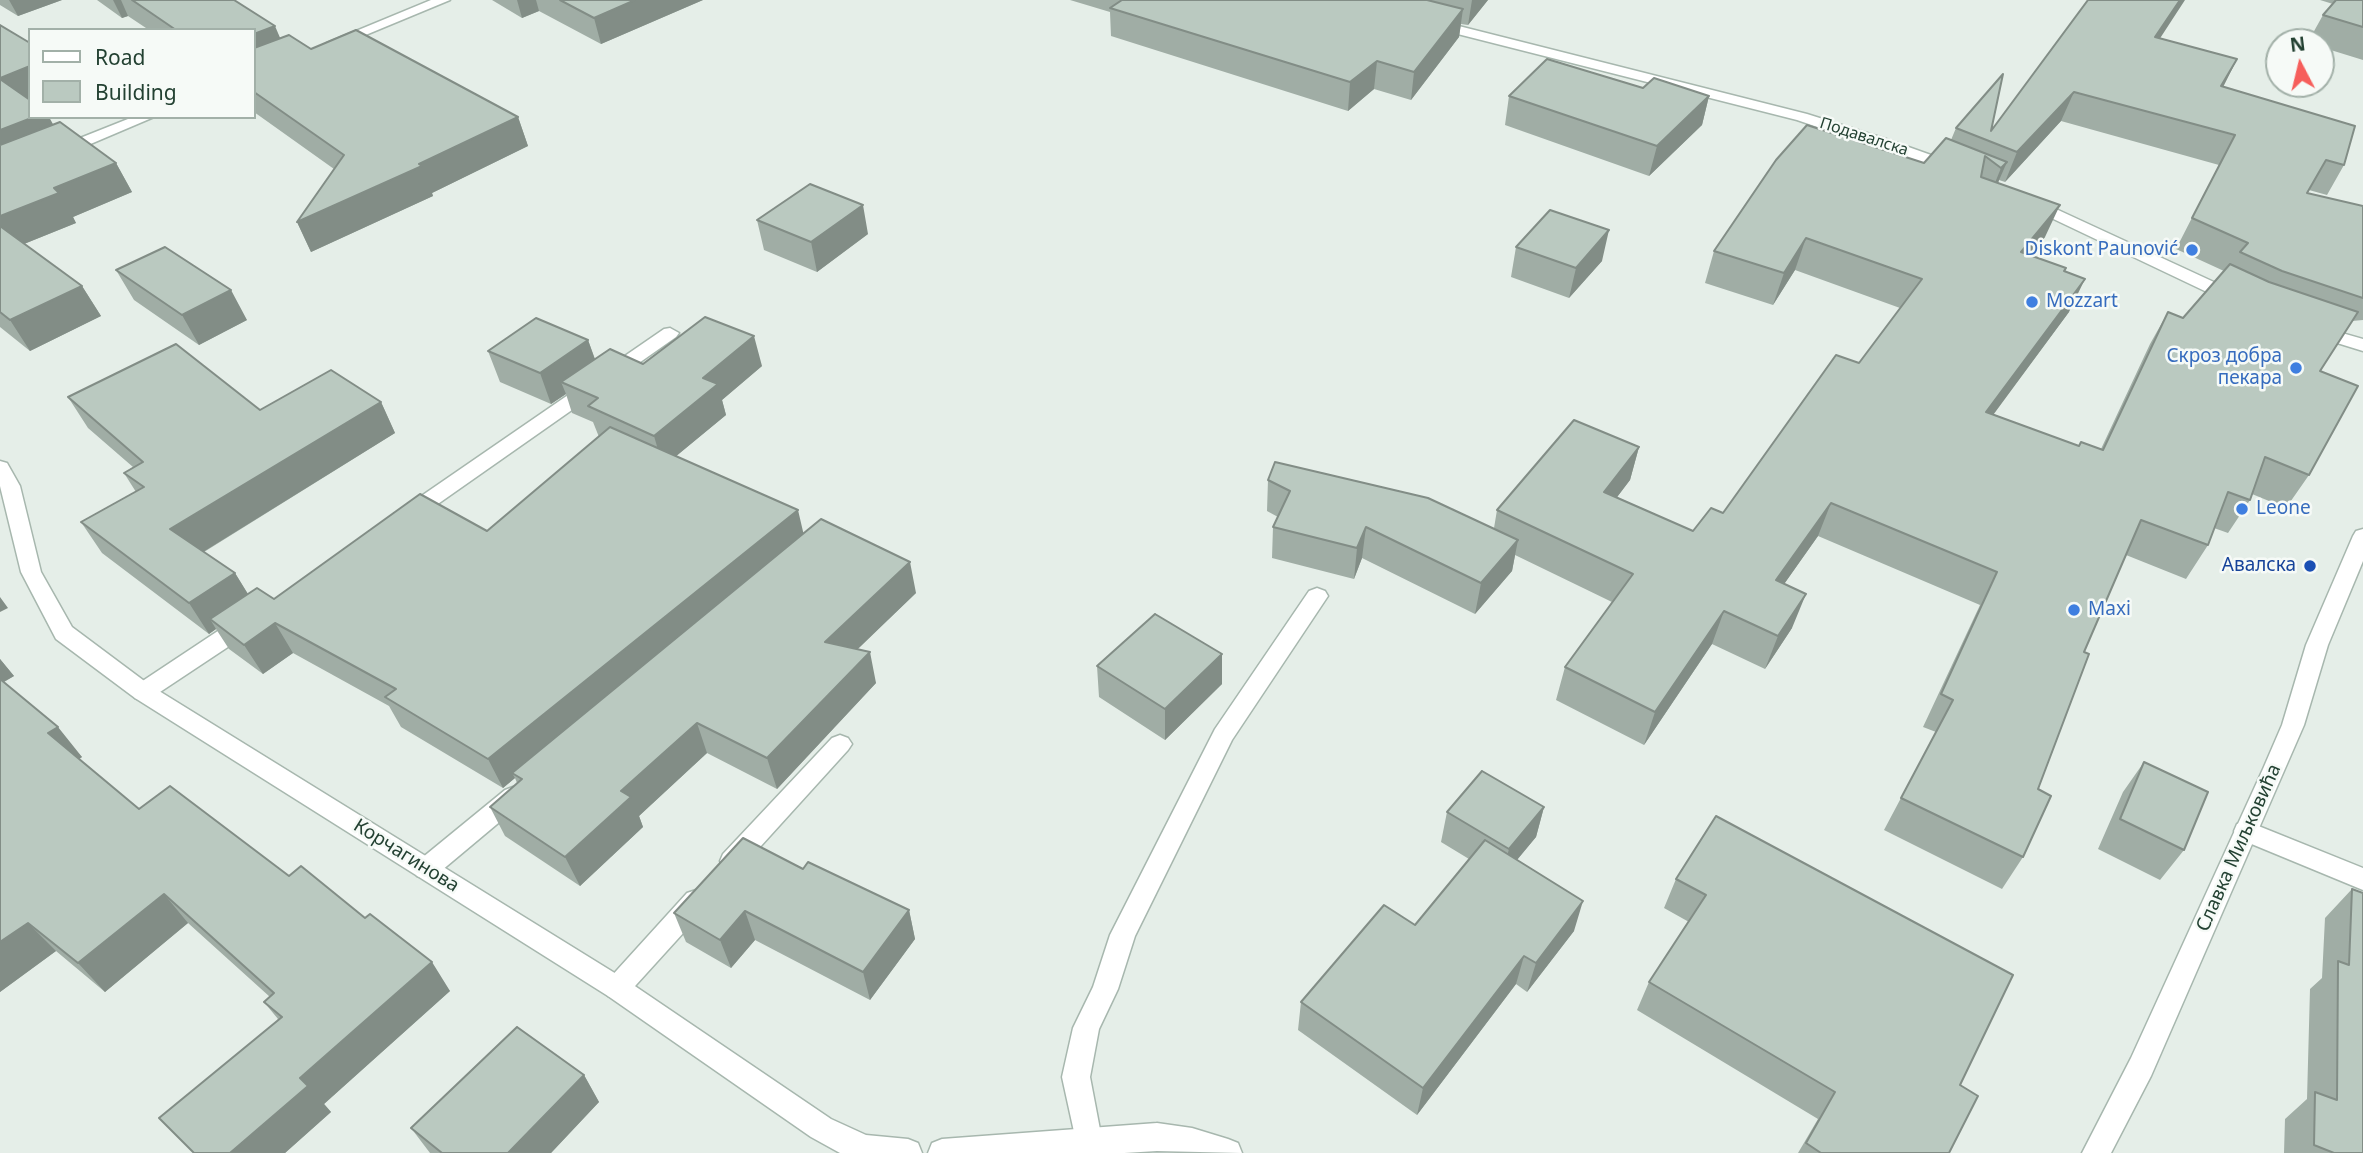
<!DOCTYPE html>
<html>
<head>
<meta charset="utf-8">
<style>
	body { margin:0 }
	#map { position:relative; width:2363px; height:1153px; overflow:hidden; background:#e5eee8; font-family:"Noto Sans",sans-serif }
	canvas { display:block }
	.legend { position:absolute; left:28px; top:28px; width:228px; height:91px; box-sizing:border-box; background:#f6faf7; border:2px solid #a2b0a8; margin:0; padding:9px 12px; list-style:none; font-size:21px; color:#234132 }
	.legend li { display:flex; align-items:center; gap:14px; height:35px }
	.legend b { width:35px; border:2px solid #a2b0a8 }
	.north { position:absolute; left:2265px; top:28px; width:70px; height:70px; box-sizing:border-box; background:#f6faf7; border:2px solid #a2b0a8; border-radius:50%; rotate:353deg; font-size:19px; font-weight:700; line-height:28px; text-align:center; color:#234132 }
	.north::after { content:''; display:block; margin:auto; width:24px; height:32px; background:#f65e5b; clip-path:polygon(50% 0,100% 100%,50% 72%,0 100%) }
</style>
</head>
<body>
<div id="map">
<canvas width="2363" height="1153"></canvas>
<ul class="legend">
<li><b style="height:9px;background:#fff"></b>Road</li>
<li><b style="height:19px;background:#bac9c0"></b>Building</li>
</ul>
<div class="north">N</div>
</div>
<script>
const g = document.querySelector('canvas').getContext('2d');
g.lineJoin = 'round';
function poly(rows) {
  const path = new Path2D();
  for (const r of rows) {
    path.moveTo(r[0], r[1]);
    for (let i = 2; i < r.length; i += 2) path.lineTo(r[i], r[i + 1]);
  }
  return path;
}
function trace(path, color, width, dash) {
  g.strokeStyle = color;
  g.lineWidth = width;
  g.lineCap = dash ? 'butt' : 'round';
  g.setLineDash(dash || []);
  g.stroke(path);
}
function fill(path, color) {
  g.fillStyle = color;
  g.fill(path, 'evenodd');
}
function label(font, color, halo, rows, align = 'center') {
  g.font = font + ' "Noto Sans",sans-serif';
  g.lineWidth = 5;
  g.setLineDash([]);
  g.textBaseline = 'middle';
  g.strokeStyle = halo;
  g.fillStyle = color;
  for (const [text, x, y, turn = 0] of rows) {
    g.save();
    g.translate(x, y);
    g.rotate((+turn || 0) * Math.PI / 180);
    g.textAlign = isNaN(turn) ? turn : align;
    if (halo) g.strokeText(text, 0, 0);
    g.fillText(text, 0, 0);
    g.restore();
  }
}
const service = poly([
	[670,328,679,333,676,337,415,520,401,520,398,515,401,510,664,329,670,328],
	[1317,588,1325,591,1328,596,1232,740,1135,936,1118,989,1099,1029,1090,1077,1102,1140,1098,1150,1089,1153,1078,1150,1062,1077,1073,1028,1093,987,1110,935,1215,729,1309,591,1317,588],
	[247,615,255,617,258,623,255,629,151,698,143,701,135,698,132,692,135,686,239,617,247,615],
	[840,735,848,738,852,744,848,750,741,868,732,871,723,868,720,861,723,854,832,738,840,735],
	[513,787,521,790,525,797,521,804,435,876,426,879,417,876,414,869,417,862,505,790,513,787],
	[2246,821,2363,868,2363,890,2237,838,2234,831,2237,824,2246,821],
	[696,890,705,893,709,901,705,909,626,996,617,1000,608,996,604,988,608,980,687,893,696,890]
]);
const minor = poly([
	[431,0,450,0,339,46,334,47,327,43,431,0],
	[133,117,154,117,67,154,61,156,53,151,55,148,133,117],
	[0,461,7,463,20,486,41,572,72,627,151,686,626,980,831,1119,866,1135,908,1139,918,1143,922,1153,840,1153,811,1137,608,996,135,698,56,639,21,572,0,486,0,461],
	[1157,1123,1192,1128,1228,1139,1238,1143,1242,1153,1157,1151,1124,1153,928,1153,932,1143,942,1139,1157,1123]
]);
const tertiary = poly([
	[1435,20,1807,114,1886,139,1959,165,1961,168,1953,173,1947,171,1797,120,1430,27,1428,24,1435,20],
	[2030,197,2242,295,2245,299,2236,304,2230,303,2024,205,2022,202,2030,197],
	[2314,325,2363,339,2363,351,2308,334,2305,330,2308,326,2314,325],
	[2363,529,2363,561,2328,645,2304,725,2151,1076,2111,1153,2082,1153,2131,1058,2263,769,2282,725,2306,645,2353,536,2356,531,2363,529]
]);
const wall = poly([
	[0,0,62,0,18,16,0,5],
	[97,0,234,0,280,38,311,49,518,117,528,146,432,193,433,196,311,252,297,222,334,169,254,112,254,30,149,30,128,16,122,18],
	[492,0,703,0,601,44,539,11,522,18],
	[1070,0,1488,0,1468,25,1461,24,1459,37,1411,100,1374,89,1348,111,1111,36,1110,12],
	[2320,0,2363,0,2363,60,2321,47,2321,42,2308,42,2323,15,2333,4],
	[0,25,30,117,54,125,116,163,132,192,73,217,76,223,24,244,82,286,101,316,30,351,0,327],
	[2160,38,2237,59,2223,87,2344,165,2327,195,2309,190,2307,193,2363,206,2363,320,2352,321,2320,371,2309,475,2286,508,2252,494,2250,500,2228,533,2214,528,2208,545,2186,579,2126,555,2084,652,2038,789,2023,857,2002,889,1884,830,1936,732,1923,727,1980,605,1818,536,1784,584,1792,628,1765,669,1712,644,1644,745,1556,700,1565,667,1612,602,1515,555,1512,571,1475,614,1362,558,1354,579,1272,558,1273,527,1278,517,1267,511,1268,480,1494,528,1497,510,1639,447,1630,480,1617,497,1693,531,1723,513,1859,363,1900,308,1795,270,1773,305,1705,283,1714,251,1924,163,1951,140,1956,128,1991,131],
	[2061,121,2219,165,2176,249,2224,271,2183,318,2168,312,2150,344,2101,449,2078,446,1993,414,2069,312,2065,272,2066,268,2030,255,2045,237,1998,183,1999,180,2005,182],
	[1643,88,1709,96,1702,125,1649,176,1505,125,1509,96],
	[757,220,868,234,817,272,764,250],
	[1516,247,1602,261,1569,298,1511,277],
	[116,270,247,320,199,345,134,300],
	[588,340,595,359,643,364,762,366,722,400,726,415,676,456,804,533,916,593,857,649,876,683,777,789,707,753,639,816,643,827,580,886,505,836,490,807,517,783,515,778,503,788,401,727,389,706,293,653,263,674,229,649,216,629,209,634,102,553,81,522,136,492,124,473,133,467,88,428,68,397,260,410,381,402,395,433,204,552,235,573,248,594,274,599,487,531,599,437,593,422,572,413,566,394,551,404,500,382,488,351],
	[1222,654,1222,684,1165,740,1099,697,1097,666],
	[0,659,14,676,4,682,82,757,79,759,139,809,289,876,450,991,324,1104,331,1112,285,1153,194,1153,278,1019,264,1002,270,997,188,923,105,992,56,951,0,992],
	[2144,762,2184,850,2160,880,2098,849,2123,792],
	[1544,807,1536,837,1517,860,1574,931,1527,992,1516,984,1417,1115,1298,1030,1301,1002,1415,925,1469,859,1441,842,1447,812],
	[1716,816,1960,1085,1949,1153,1798,1153,1818,1119,1637,1010,1649,982,1689,922,1664,908,1676,879],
	[803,869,909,910,915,939,870,1000,755,940,731,968,686,942,674,913],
	[2352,889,2363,1153,2284,1153,2285,1119,2307,1099,2310,989,2322,978,2325,918],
	[584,1075,599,1102,551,1153,430,1153,411,1128]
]);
const shadedWall = poly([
	[9,0,62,0,18,16],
	[113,0,121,0,128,16,122,18],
	[517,0,536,0,539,11,522,18],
	[635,0,703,0,601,44,594,18],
	[1472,0,1488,0,1468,25],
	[2180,0,2185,0,2142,66,2155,37],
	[1463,9,1459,37,1411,100,1414,72],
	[275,26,287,54,254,67,254,34],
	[2237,59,2222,89,2221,86],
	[1377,61,1374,89,1348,111,1350,82],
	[30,66,30,102,16,107,0,78],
	[2074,92,2061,121,2005,182,2017,152],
	[1709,96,1702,125,1649,176,1657,146],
	[34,117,49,117,63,142,0,166,0,130],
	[518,117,528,146,432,193,433,196,311,252,297,222],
	[2007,162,1993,194,1988,200,2001,168],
	[116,163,132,192,73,217,76,223,9,250,0,235,0,216,54,188],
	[863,205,868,234,817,272,811,242],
	[2060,205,2045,237,2007,284,2021,252],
	[1609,230,1602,261,1569,298,1576,268],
	[1806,238,1795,270,1773,305,1784,273],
	[2085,279,2069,312,1971,445,1986,412],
	[82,286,101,316,30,351,10,320],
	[231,290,247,320,199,345,182,315],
	[754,336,762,366,722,400,726,415,663,467,654,436,703,378],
	[588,340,599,371,561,382,566,394,551,404,540,373],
	[381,402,395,433,190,560,170,529],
	[1639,447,1630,480,1596,525,1604,492],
	[1831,503,1818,536,1763,614,1776,580],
	[798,510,805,540,512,773,515,778,503,788,488,759],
	[1366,527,1362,558,1354,579,1357,548],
	[1518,540,1512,571,1475,614,1481,583],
	[910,562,916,593,833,673,825,642],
	[235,573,254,604,210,619,216,629,209,634,189,603],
	[1806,594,1792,628,1765,669,1778,636],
	[0,597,8,608,0,612],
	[1724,611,1712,644,1644,745,1655,712],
	[275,623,293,653,263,674,244,645],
	[870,652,876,683,777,789,767,758],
	[1222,654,1222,684,1165,740,1165,709],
	[0,659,14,676,0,684],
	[697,723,707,753,639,816,643,827,580,886,565,857,621,791],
	[58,727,82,757,73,763,48,733],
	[1544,807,1536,837,1501,879,1509,849],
	[164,894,188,923,105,992,78,963],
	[1583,901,1574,931,1527,992,1536,963],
	[909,910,915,939,870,1000,863,972],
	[745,911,755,940,731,968,720,940],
	[28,923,56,951,0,992,0,942],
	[1524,956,1516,984,1417,1115,1423,1088],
	[432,962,450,991,324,1104,331,1112,285,1153,230,1153,300,1078],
	[584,1075,599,1102,551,1153,508,1153]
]);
const building = poly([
	[132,0,234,0,275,26,254,34,254,30,176,30,132,0],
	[560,0,635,0,594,18,560,0],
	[1122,0,1427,0,1463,9,1414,72,1377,61,1350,82,1110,8,1122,0],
	[2088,0,2180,0,2155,37,2237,59,2221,86,2355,126,2344,165,2326,160,2307,193,2363,206,2363,298,2282,271,2240,252,2248,243,2192,218,2235,135,2074,92,2017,152,1956,128,2003,74,1991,131,2088,0],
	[2336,0,2363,0,2363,27,2323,15,2336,0],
	[0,25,30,43,30,66,0,78,0,25],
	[356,30,518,117,419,164,422,166,297,222,344,155,254,92,254,48,289,35,311,49,356,30],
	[1547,59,1643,88,1654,78,1709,96,1657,146,1509,96,1547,59],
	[0,79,30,100,30,117,34,117,0,130,0,79],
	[60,122,116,163,54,188,59,193,0,216,0,145,60,122],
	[1807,125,1924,163,1946,138,2007,162,2001,168,1985,156,1981,177,2060,205,2021,252,2066,268,2064,271,2085,279,1986,412,2079,446,2081,442,2103,450,2168,312,2183,318,2230,264,2269,282,2358,312,2320,371,2358,386,2309,475,2265,457,2250,500,2228,492,2208,545,2141,520,2084,652,2089,654,2038,789,2051,796,2023,857,1901,798,1953,700,1941,694,1997,572,1831,503,1776,580,1806,594,1778,636,1724,611,1655,712,1565,667,1633,574,1497,510,1574,420,1639,447,1604,492,1693,531,1711,508,1723,513,1836,355,1859,363,1922,279,1806,238,1784,273,1714,251,1776,160,1807,125],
	[810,184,863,205,811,242,757,220,810,184],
	[1550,210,1609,230,1576,268,1516,247,1550,210],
	[0,226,82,286,10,320,0,312,0,226],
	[165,247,231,290,182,315,116,270,165,247],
	[705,317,754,336,703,378,718,384,654,436,588,406,598,398,561,382,610,349,643,364,705,317],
	[536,318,588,340,540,373,488,351,536,318],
	[176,344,260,410,331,370,381,402,170,529,235,573,189,603,81,522,144,487,124,473,143,462,68,397,176,344],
	[610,427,798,510,488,759,385,697,396,689,275,623,244,645,210,619,257,588,274,599,420,494,487,531,610,427],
	[1275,462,1428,498,1518,540,1481,583,1366,527,1357,548,1273,527,1290,491,1268,480,1275,462],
	[821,519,910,562,825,642,870,652,767,758,697,723,621,791,631,797,565,857,490,807,522,779,512,773,821,519],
	[1155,614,1222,654,1165,709,1097,666,1155,614],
	[0,679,58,727,48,733,139,809,170,786,289,876,301,866,365,918,370,914,432,962,300,1078,308,1086,230,1153,194,1153,159,1118,282,1017,264,1002,274,993,164,894,78,963,28,923,0,942,0,679],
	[2144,762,2208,792,2184,850,2120,819,2144,762],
	[1482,771,1544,807,1509,849,1447,812,1482,771],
	[1716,816,2013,975,1960,1085,1978,1096,1949,1153,1821,1153,1806,1143,1835,1092,1649,982,1706,895,1676,879,1716,816],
	[743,838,803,869,808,862,909,910,863,972,745,911,720,940,674,913,743,838],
	[1485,840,1583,901,1536,963,1524,956,1423,1088,1301,1002,1384,905,1415,925,1485,840],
	[2352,889,2363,893,2363,1153,2334,1153,2314,1145,2315,1092,2337,1100,2338,961,2349,965,2352,889],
	[517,1027,584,1075,508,1153,442,1153,411,1128,517,1027]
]);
const markers = [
	[2192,250,7,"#3f7fe0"],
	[2032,302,7,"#3f7fe0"],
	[2296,368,7,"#3f7fe0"],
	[2242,509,7,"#3f7fe0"],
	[2310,566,7,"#1a4fb4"],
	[2074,610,7,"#3f7fe0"]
];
const farStreetnames = [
	["Подавалска",1864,137,18]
];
const shopNames = [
	["Diskont Paunović",2178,250,"right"],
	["Mozzart",2046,302],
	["Скроз добра",2282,357,"right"],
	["пекара",2282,379,"right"],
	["Leone",2256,509],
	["Maxi",2088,610]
];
const transitNames = [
	["Авалска",2296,566]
];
const streetNames = [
	["Славка Миљковића",2239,848,-66],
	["Корчагинова",406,856,32]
];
trace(service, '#a7b7ae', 3);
trace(minor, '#a7b7ae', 3);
trace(tertiary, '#a7b7ae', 3);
fill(service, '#fff');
fill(minor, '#fff');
fill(tertiary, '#fff');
fill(wall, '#a0ada5');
fill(shadedWall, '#828d86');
fill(building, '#bac9c0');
trace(building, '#828d86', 2);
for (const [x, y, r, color] of markers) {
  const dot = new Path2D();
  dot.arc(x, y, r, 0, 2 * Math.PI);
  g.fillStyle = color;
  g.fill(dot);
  trace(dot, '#f6faf7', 2.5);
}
label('16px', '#234132', '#f6faf7', farStreetnames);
label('19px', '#366cbe', '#f6faf7', shopNames, 'left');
label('19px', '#164399', '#f6faf7', transitNames, 'right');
label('19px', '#234132', '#f6faf7', streetNames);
</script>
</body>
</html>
